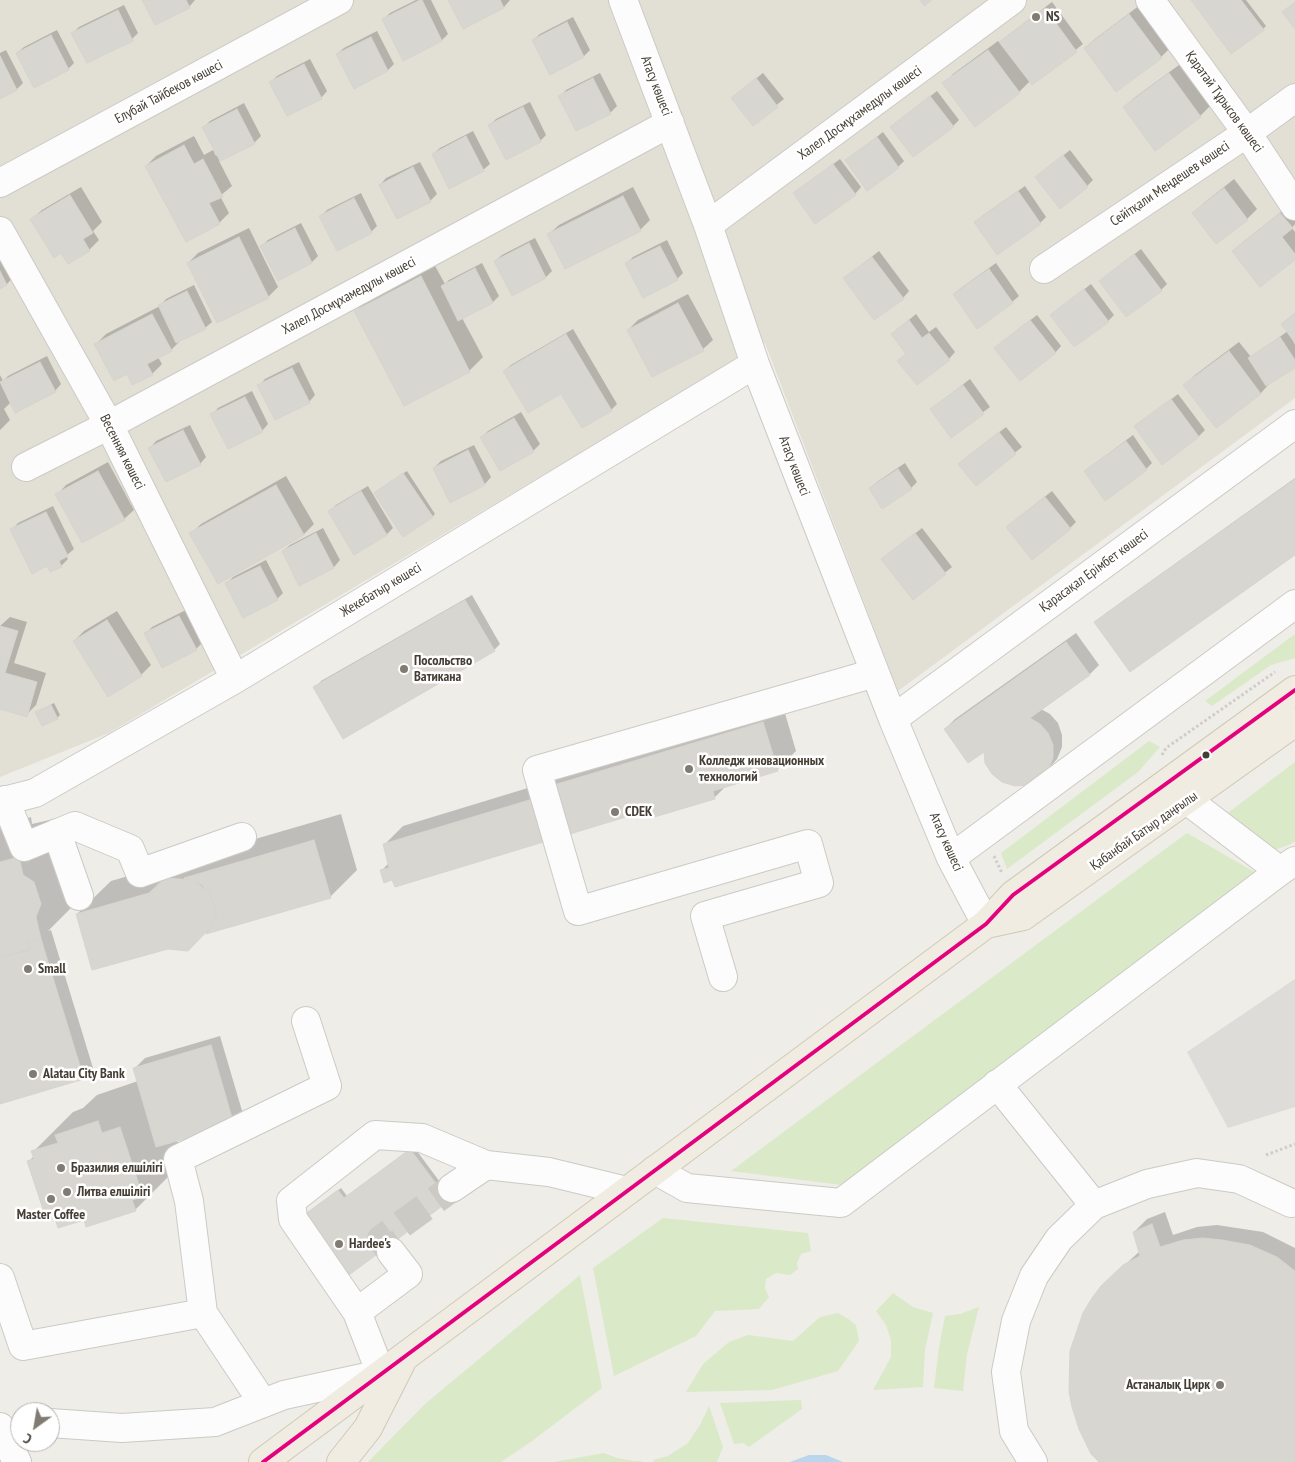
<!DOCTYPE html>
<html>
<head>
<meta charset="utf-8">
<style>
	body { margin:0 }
	#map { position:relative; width:1295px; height:1462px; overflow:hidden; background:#eeede8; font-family:"PT Sans Narrow",sans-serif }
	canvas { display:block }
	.north { position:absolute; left:10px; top:1402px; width:50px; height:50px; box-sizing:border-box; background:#fff; border:1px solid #b4b2ae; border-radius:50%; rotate:212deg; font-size:14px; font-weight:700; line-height:20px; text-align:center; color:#443e34 }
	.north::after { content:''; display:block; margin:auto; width:18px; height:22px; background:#807b73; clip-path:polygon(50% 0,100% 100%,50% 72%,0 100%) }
</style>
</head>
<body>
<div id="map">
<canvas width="1295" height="1462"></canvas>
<div class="north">С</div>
</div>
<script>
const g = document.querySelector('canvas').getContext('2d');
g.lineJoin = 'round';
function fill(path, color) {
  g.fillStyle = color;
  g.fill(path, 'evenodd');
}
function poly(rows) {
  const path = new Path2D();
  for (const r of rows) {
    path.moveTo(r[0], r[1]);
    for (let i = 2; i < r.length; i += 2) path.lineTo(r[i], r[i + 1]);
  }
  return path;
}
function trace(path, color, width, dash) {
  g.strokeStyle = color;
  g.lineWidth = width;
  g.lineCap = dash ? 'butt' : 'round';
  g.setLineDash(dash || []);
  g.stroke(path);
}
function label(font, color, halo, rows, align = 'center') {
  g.font = font + ' "PT Sans Narrow",sans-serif';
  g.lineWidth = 5;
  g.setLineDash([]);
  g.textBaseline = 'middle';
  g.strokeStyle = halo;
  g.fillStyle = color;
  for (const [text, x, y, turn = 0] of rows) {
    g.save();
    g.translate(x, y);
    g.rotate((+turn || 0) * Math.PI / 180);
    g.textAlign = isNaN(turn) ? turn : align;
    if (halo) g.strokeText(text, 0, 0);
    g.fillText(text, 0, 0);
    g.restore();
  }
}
const residential = poly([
	[0,0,1295,0,1295,398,898,691,765,343,109,733,0,777]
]);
const green = poly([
	[1295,634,1295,658,1271,665,1212,706,1205,701],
	[1149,741,1160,747,1138,772,1007,869,1001,853],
	[1295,762,1295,841,1291,844,1269,852,1233,829,1229,812],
	[1187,833,1256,873,842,1185,731,1171],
	[663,1218,808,1233,811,1251,801,1254,797,1263,798,1269,790,1275,776,1273,766,1279,765,1288,769,1297,759,1309,715,1311,696,1336,614,1376,593,1268],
	[580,1275,602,1388,532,1441,501,1462,368,1462,425,1404],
	[893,1293,913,1307,933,1313,925,1350,923,1387,873,1390,891,1357,891,1340,886,1325,876,1311],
	[979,1307,967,1354,963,1391,934,1388,939,1347,945,1316,960,1314],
	[838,1313,847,1318,856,1325,859,1341,838,1371,772,1390,686,1392,703,1364,729,1342,748,1335,793,1341,820,1317],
	[801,1400,802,1409,749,1447,743,1443,734,1444,720,1403],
	[709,1406,723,1447,717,1462,654,1462,653,1460,668,1456,688,1443,701,1423],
	[604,1453,617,1458,634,1461,641,1461,642,1462,554,1462]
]);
const parking = poly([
	[1295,979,1295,1107,1228,1128,1187,1052]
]);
const water = poly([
	[809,1455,826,1455,843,1462,790,1462]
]);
const shadow = poly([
	[144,0,195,0,189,7],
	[416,0,431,0,448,34,442,40,404,59,384,19,390,13],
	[450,0,510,0,504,7,463,27],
	[1193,0,1246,0,1266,26,1263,29],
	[1052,2,1083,44,1032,84,1030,81,1019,92,975,126,944,84,953,74,998,41,1000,43,1007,36],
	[124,5,138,33,132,39,73,33,79,27],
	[1140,5,1171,47,1161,57,1085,48,1095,39],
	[573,17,590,50,584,56,533,40,540,34],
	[57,30,74,63,68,69,17,53,24,47],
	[377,31,394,64,388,70,354,87,337,54,344,48],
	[6,50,23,83,17,89,0,97,0,53],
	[310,59,327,91,321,98,271,82,277,76],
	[1179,65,1210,106,1200,116,1156,149,1125,107,1134,98],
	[600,73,617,106,610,113,560,97,566,90],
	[763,73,784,99,753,124,739,92],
	[937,91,959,120,953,126,891,127],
	[530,102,546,135,540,141,490,125,496,119],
	[244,103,261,136,254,143,219,161,232,186,220,196,229,213,219,223,186,240,146,166,156,156,194,136,204,155,213,150,216,156,218,155,204,127,210,121],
	[473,131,490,164,483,170,433,154,440,148],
	[883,132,904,161,898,167,847,160],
	[1070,150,1093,180,1087,186,1037,177],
	[840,159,861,187,855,194,795,193],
	[420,162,437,194,430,201,397,218,380,185,386,178],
	[1234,179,1257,209,1247,219,1217,242,1194,213,1204,203],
	[1025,186,1046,217,1040,223,976,222,982,216],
	[81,187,102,222,93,231,99,240,89,250,68,263,62,252,32,219,42,210],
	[633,187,650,220,640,230,549,234,559,225],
	[361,193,377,226,371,232,321,216,327,210],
	[1291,204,1295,209,1295,224,1292,228,1295,232,1295,258,1233,251,1243,242],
	[301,223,318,256,312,262,261,247,268,240],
	[249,228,278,287,268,297,188,263,198,253],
	[535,238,552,271,546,277,512,294,495,261,502,255],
	[667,240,683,273,677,279,627,263,633,257],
	[0,244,16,274,7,284,0,288],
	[1141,249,1167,284,1161,290,1100,281],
	[879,251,909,291,903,298,845,278],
	[482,263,499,296,493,302,462,318,483,357,469,371,404,404,356,311,369,298,434,264,445,284,449,280],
	[996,263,1019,296,1012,302,954,294,961,288],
	[1091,284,1114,315,1108,321,1051,315],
	[194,285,212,322,205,328,181,340,171,350,158,357,162,364,152,374,127,373,96,344,106,334,160,306,166,299],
	[688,294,713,340,703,349,628,330,638,320],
	[1295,313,1295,341,1293,341,1295,345,1295,366,1270,383,1261,393,1216,427,1185,385,1195,375,1239,342,1251,357,1288,331,1282,324],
	[916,314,929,332,936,327,955,352,949,359,899,361,907,353,892,334],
	[1037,315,1061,346,1055,353,1002,342],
	[573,329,617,404,611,410,504,371,511,365],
	[47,356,61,384,55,391,11,402,4,409,10,420,0,430,0,375,3,381,8,376],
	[299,362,315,395,309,402,259,386,265,379],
	[970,379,990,407,951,436,931,409],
	[252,391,268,424,262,431,212,415,218,408],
	[1178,394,1205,430,1198,437,1136,427],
	[521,412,540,444,533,451,501,469,482,437,488,431],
	[190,425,206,457,200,464,150,448,156,441],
	[1006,427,1022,447,976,484,966,458],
	[1133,435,1152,463,1146,469,1085,471],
	[474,445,491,477,485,484,451,501,434,468,441,461],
	[108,462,134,510,124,519,57,495,66,485],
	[905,463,917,482,911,488,870,488,877,482],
	[407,471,435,514,432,517,378,490],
	[286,476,314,524,304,534,218,582,191,534,201,524],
	[1295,478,1295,553,1096,622,1106,613],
	[368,486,393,528,387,534,355,553,329,512,336,505],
	[1052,491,1076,522,1070,528,1014,521],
	[53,506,74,549,66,556,68,559,61,566,48,564,12,530,18,523],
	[323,528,340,560,334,567,300,584,283,551,290,545],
	[922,528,952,567,913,598,883,559],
	[266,560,283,593,277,599,227,583,233,577],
	[472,595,500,644,494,650,315,688,321,681],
	[186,610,202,643,196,649,146,634,152,627],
	[117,611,151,665,141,675,108,696,74,641,84,631],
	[10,617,27,622,14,663,46,673,36,705,26,715,0,707,0,626],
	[1076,633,1099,665,1090,674,1041,709,1050,714,1058,723,1062,735,1062,747,1057,759,1049,768,984,749,945,729,955,719],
	[54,703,60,715,57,718,37,712],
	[782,703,796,751,777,770,727,785,714,798,650,809,393,879,381,871,389,863,384,845,403,826,564,777,574,766],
	[341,814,357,870,330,897,205,933,188,950,77,914,111,881],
	[31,817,32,824,58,818,81,898,48,931,51,930,93,1068,83,1077,0,1103,0,826],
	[220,1036,243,1114,177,1140,182,1156,175,1170,135,1210,84,1218,29,1161,34,1156,33,1152,73,1112,83,1108,97,1095,138,1081,135,1068,145,1058],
	[414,1147,451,1197,309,1212,341,1188,347,1196],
	[1165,1212,1173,1235,1197,1227,1217,1225,1263,1232,1295,1248,1295,1462,1100,1462,1116,1273,1140,1251,1134,1232,1147,1219]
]);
const building = poly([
	[142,0,186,0,190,8,155,25,142,0],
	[420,0,422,0,442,41,403,61,382,19,420,0],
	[448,0,500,0,504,8,463,29,448,0],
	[920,0,932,0,924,6,920,0],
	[1191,0,1241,0,1264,30,1231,54,1191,0],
	[1295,2,1295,29,1282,12,1295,2],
	[1045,8,1077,52,1032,85,999,42,1045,8],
	[118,10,133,41,87,63,71,33,118,10],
	[1129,14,1162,58,1116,92,1084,48,1129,14],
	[567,22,584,57,550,75,532,40,567,22],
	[51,35,69,70,34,88,16,53,51,35],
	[371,37,388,71,354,89,336,54,371,37],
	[988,50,1020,93,975,127,942,83,988,50],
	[0,56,17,90,0,99,0,56],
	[304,64,322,99,287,116,269,82,304,64],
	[1169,73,1201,117,1155,151,1123,107,1169,73],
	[593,78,611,114,576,131,558,96,593,78],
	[756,78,778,107,753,126,731,98,756,78],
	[930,96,954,127,913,157,890,127,930,96],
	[523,107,541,142,506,160,488,125,523,107],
	[237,109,255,144,220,161,202,127,237,109],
	[466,136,484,171,449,189,432,154,466,136],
	[877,137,899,168,867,191,845,160,877,137],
	[184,145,194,164,203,159,223,197,209,203,220,224,186,242,145,166,184,145],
	[1063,155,1088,187,1060,209,1035,177,1063,155],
	[833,164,856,195,815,224,793,193,833,164],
	[413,167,431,202,397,219,379,185,413,167],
	[1224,188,1248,220,1216,244,1192,213,1224,188],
	[1018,191,1041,224,997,255,974,222,1018,191],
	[70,195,93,233,83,239,90,251,68,264,61,253,54,258,30,219,70,195],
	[623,196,641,231,565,269,547,234,623,196],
	[354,198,372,233,337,251,319,216,354,198],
	[1280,213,1293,228,1282,237,1295,254,1295,260,1260,287,1232,251,1280,213],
	[295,228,312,263,278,281,260,246,295,228],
	[239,237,269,298,217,323,187,263,239,237],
	[529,243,546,278,512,296,494,261,529,243],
	[660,246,678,280,643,298,625,263,660,246],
	[1134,254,1162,291,1126,317,1099,281,1134,254],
	[872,257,904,299,874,320,843,278,872,257],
	[475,268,493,303,458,321,441,286,475,268],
	[989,269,1013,303,977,329,953,294,989,269],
	[0,271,7,285,0,289,0,271],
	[421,276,470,372,404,406,354,311,421,276],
	[1084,289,1109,322,1074,347,1050,315,1084,289],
	[187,291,206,329,176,343,158,305,187,291],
	[678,303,704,351,652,377,627,330,678,303],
	[1295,313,1295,343,1281,324,1295,313],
	[152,314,172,351,147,364,153,375,132,385,127,374,114,381,94,344,152,314],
	[909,320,922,338,929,333,950,360,917,385,897,361,906,354,891,334,909,320],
	[1030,320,1056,353,1020,381,994,348,1030,320],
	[566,334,612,411,582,428,561,394,528,413,503,371,566,334],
	[1280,337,1295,360,1295,368,1266,386,1248,358,1280,337],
	[1229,351,1261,394,1216,428,1183,385,1229,351],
	[40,362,56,392,15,413,0,382,40,362],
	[292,368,310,403,275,420,257,385,292,368],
	[963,385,984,414,951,438,930,409,963,385],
	[245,397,263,432,228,449,210,414,245,397],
	[1171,399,1199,437,1162,465,1134,426,1171,399],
	[514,418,534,452,500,471,480,437,514,418],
	[183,430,201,465,166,482,148,448,183,430],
	[999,432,1016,454,976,486,958,464,999,432],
	[1126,441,1147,470,1105,501,1084,471,1126,441],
	[468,450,485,485,450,503,433,468,468,450],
	[898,469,912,489,882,509,869,488,898,469],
	[98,471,125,520,82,543,55,494,98,471],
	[403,473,433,517,403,537,374,493,403,473],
	[1295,479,1295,555,1130,672,1094,622,1295,479],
	[276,485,304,535,218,584,189,533,276,485],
	[361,491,387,535,354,555,328,511,361,491],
	[1045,497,1071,529,1032,560,1006,527,1045,497],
	[46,512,68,556,59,561,62,567,50,572,47,566,32,574,10,529,46,512],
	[316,533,334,568,299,586,282,551,316,533],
	[915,533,946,574,913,600,881,559,915,533],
	[260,566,278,600,243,618,225,583,260,566],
	[465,600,495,651,343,739,313,687,465,600],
	[179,616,197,650,162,668,144,633,179,616],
	[107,620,142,676,108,697,73,641,107,620],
	[0,626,18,631,5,673,37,682,27,717,0,709,0,626],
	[1066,642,1090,675,1030,718,1040,724,1048,733,1053,745,1053,758,1048,770,1027,785,1015,786,1002,782,992,774,985,763,984,752,968,763,944,729,1066,642],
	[51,705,58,719,42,726,35,712,51,705],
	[763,722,778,771,713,791,715,799,651,818,649,810,395,887,392,880,384,883,380,870,389,868,383,844,556,792,554,785,763,722],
	[314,840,331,898,206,934,212,926,216,916,216,909,213,902,209,892,202,885,193,880,184,878,314,840],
	[19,857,23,875,34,882,41,904,36,917,41,939,27,942,29,949,0,958,0,862,19,857],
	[165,878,193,880,209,892,216,909,216,916,212,926,188,951,168,949,92,970,76,914,149,893,165,878],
	[41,939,84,1079,0,1104,0,958,29,950,28,942,41,939],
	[211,1045,234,1125,156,1147,133,1068,211,1045],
	[98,1121,102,1133,120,1127,143,1197,132,1200,136,1211,86,1227,84,1220,58,1228,55,1218,47,1221,27,1161,34,1159,31,1151,58,1143,55,1135,98,1121],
	[410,1149,449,1201,349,1275,304,1215,338,1190,344,1198,410,1149],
	[1152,1224,1160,1247,1183,1240,1203,1238,1222,1240,1250,1245,1277,1257,1295,1271,1295,1462,1099,1462,1091,1454,1079,1429,1072,1407,1069,1392,1070,1351,1083,1313,1092,1298,1101,1286,1123,1265,1140,1256,1133,1232,1152,1224]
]);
const minorTunnel = poly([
	[391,1252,381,1239,452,1188]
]);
const path = poly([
	[1162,755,1166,748,1275,672],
	[994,856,1002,873],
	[1266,1155,1295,1144]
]);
const minor = poly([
	[623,0,708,225,755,364,893,719,951,858,986,924],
	[1150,0,1247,133,1295,206],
	[0,183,339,0],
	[708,225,1012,0],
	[0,231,109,425,235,679],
	[1044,269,1247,133,1295,98],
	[26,467,109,425,670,123],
	[893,719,1295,424],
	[5,800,24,847,75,826,130,849,140,873,242,837],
	[1187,800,1280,871],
	[0,802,35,793,235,679,755,364],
	[57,833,79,896],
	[951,858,1295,604],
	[723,977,705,916,819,883,808,844,578,911,537,770,875,673],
	[997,1084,1094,1205],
	[655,1170,687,1188,841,1203,1280,871,1295,861],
	[452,1188,486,1165,549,1172,627,1191],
	[0,1278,23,1346,203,1313,263,1403],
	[357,1312,293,1219,291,1201,375,1135,422,1138,486,1165],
	[203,1313,189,1201,178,1159,327,1086,306,1021],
	[50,1423,122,1428,215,1422,284,1395,381,1374,357,1312,408,1274,391,1252],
	[0,1427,17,1462],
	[1033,1462,1014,1431,1006,1372,1016,1321,1034,1276,1059,1239,1094,1205,1147,1184,1197,1173,1239,1179,1291,1203]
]);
const major = poly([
	[986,924,1023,916,1295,722],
	[263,1462,986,924,1013,895,1295,690],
	[341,1462,368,1428,401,1363]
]);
const bus1 = poly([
	[263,1462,986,924,1013,895,1295,690]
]);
const markers = [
	[1036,17,5,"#807b73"],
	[404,669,5,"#807b73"],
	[1206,755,4.5,"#443e34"],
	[689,769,5,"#807b73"],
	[615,812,5,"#807b73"],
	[28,969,5,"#807b73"],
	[33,1074,5,"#807b73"],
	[61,1168,5,"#807b73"],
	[67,1192,5,"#807b73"],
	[51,1199,5,"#807b73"],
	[339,1244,5,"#807b73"],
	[1220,1385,5,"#807b73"]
];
const poiNames = [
	["NS",1046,17],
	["Посольство",414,661],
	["Ватикана",414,677],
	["Колледж иновационных",699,761],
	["технологий",699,777],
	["CDEK",625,812],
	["Small",38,969],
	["Alatau City Bank",43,1074],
	["Бразилия елшілігі",71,1168],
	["Литва елшілігі",77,1192],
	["Master Coffee",51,1215,"center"],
	["Hardee's",349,1244],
	["Астаналық Цирк",1210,1385,"right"]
];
const streetNames = [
	["Атасу көшесі",656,86,69],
	["Елубай Тайбеков көшесі",169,92,-28],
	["Қаратай Тұрысов көшесі",1224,102,54],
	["Халел Досмұхамедұлы көшесі",860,113,-36],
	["Сейітқали Меңдешев көшесі",1170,184,-34],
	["Халел Досмұхамедұлы көшесі",349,296,-28],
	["Весенняя көшесі",122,452,63],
	["Атасу көшесі",794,466,69],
	["Қарасақал Ерімбет көшесі",1094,571,-36],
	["Жекебатыр көшесі",381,590,-31],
	["Қабанбай Батыр даңғылы",1144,831,-35],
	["Атасу көшесі",946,842,66]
];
fill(residential, '#e2dfd5');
fill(green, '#dae9c8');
fill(parking, '#dddcd8');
fill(water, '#b9d6ec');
fill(shadow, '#0003');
fill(building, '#d8d6d0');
trace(building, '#d6d4ce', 1);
trace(minorTunnel, '#cccac4', 28, [28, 14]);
trace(minor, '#cccac5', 30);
trace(major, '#d0c9b6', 30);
trace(path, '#d0cdc9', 3, [2.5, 2.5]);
trace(minor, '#fcfcfc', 28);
trace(major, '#f0ece2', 28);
trace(bus1, '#e5007d', 4);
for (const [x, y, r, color] of markers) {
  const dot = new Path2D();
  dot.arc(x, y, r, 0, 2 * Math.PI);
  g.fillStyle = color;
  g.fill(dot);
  trace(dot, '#fff', 2);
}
label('bold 14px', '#443e34', '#fff', poiNames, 'left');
label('14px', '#443e34', '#fff', streetNames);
</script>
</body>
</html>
